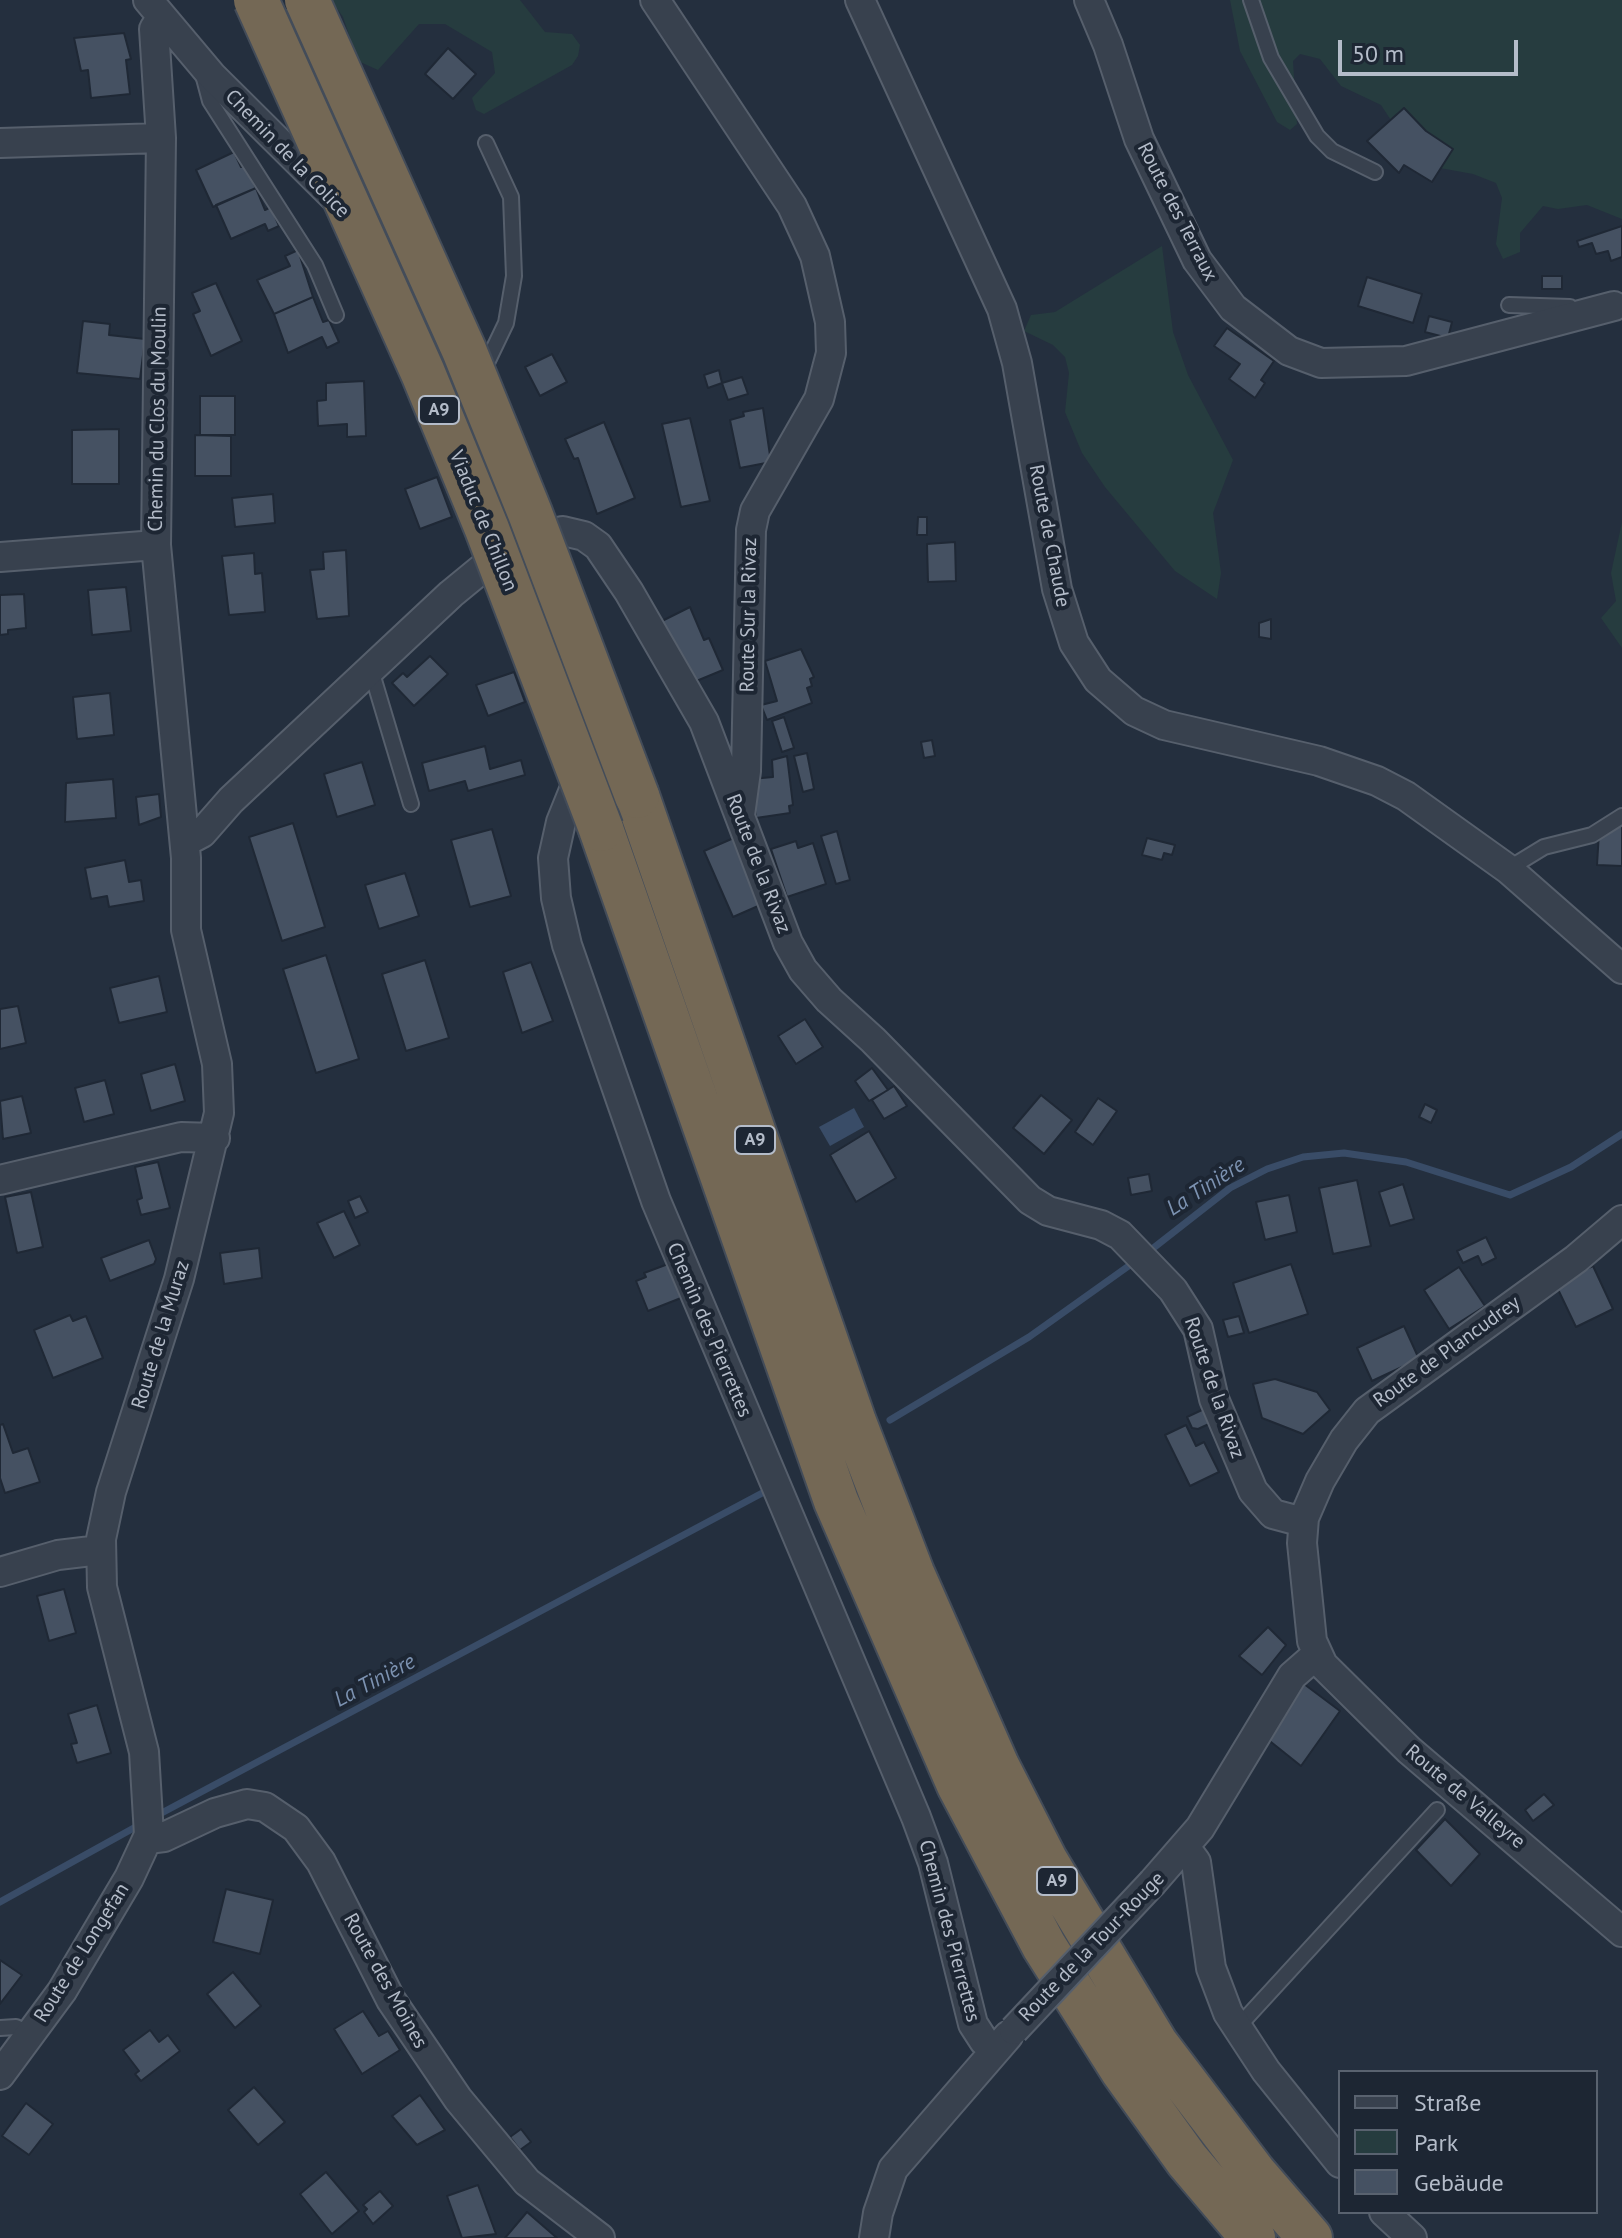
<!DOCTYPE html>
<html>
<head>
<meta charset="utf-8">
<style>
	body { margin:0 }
	#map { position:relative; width:1622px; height:2238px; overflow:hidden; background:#242f3e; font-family:"PT Sans",sans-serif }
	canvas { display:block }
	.legend { position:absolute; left:1338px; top:2070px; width:260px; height:144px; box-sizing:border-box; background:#1d2633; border:2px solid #59626f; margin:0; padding:10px 14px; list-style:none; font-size:24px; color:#b4bcc9 }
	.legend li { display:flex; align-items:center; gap:16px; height:40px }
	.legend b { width:40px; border:2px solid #59626f }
	.scale { position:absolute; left:1338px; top:40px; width:180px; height:36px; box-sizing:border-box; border:4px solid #b4bcc9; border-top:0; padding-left:10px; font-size:24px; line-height:28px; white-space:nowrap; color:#b4bcc9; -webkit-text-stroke:6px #1d2633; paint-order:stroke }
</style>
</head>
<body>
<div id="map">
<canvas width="1622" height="2238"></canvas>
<ul class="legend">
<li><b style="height:10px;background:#38414e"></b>Straße</li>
<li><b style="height:22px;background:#263c3f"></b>Park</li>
<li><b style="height:22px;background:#455162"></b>Gebäude</li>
</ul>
<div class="scale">50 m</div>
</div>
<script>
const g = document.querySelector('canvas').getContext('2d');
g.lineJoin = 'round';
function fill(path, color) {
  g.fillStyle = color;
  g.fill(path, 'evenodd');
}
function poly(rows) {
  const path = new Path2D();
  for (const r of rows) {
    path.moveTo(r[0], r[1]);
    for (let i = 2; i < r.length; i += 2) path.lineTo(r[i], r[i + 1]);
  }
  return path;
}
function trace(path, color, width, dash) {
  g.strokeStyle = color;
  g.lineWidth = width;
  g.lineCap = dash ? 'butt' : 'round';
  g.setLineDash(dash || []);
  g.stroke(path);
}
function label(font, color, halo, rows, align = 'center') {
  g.font = font + ' "PT Sans",sans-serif';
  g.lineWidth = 8;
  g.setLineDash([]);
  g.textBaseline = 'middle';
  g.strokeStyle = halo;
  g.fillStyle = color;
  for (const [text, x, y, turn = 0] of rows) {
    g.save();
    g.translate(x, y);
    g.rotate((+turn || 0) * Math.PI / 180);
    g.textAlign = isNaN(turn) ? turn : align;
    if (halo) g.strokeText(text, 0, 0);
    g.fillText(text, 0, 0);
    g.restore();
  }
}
const green = poly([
	[331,0,520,0,545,32,572,34,580,45,578,56,572,65,484,114,476,110,472,98,495,73,492,52,445,24,419,24,378,70,358,61,343,17],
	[1230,0,1622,0,1622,219,1587,205,1558,209,1543,206,1520,233,1520,252,1503,259,1496,244,1502,198,1496,183,1473,174,1440,168,1400,134,1381,105,1341,86,1320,59,1300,54,1293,61,1297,124,1290,130,1277,122,1240,51],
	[1162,246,1173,332,1188,375,1233,460,1213,513,1221,573,1217,599,1175,571,1105,487,1082,453,1065,412,1069,373,1065,357,1053,345,1024,331,1031,315,1055,312],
	[1622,522,1622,648,1601,618,1616,601,1611,573]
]);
const water = poly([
	[854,1108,864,1127,830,1146,819,1127]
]);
const stream = poly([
	[1147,1253,1230,1188,1267,1169,1303,1157,1344,1153,1406,1162,1510,1195,1571,1167,1622,1134],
	[890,1420,1029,1337,1137,1260],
	[156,1816,766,1491],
	[0,1902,141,1824]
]);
const building = poly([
	[124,33,131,59,126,60,130,94,91,98,88,70,81,71,74,38,124,33],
	[448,48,476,74,453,99,425,74,448,48],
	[1404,108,1426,131,1453,149,1432,182,1404,165,1399,173,1367,141,1404,108],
	[234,152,241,167,246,165,256,188,213,207,196,170,234,152],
	[256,188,265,210,271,207,279,226,268,231,265,224,231,239,216,205,256,188],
	[1622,226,1622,257,1611,261,1608,251,1596,254,1592,243,1579,247,1577,241,1622,226],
	[298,250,313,297,274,314,257,280,290,266,285,256,298,250],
	[1542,276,1562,276,1562,289,1542,289,1542,276],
	[1367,277,1422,294,1413,323,1358,306,1367,277],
	[216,283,242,341,211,356,193,314,200,311,192,293,216,283],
	[313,297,323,322,329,320,339,342,327,348,322,337,288,353,274,314,313,297],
	[1429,316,1452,322,1448,338,1425,332,1429,316],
	[83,321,110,324,109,335,145,339,140,379,77,373,83,321],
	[1227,328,1274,361,1261,380,1265,383,1255,398,1229,379,1240,364,1214,346,1227,328],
	[552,354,567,382,540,396,525,367,552,354],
	[719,370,722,383,708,388,704,375,719,370],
	[742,377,748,394,728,400,722,383,742,377],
	[364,381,366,436,347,437,347,424,318,426,317,401,326,400,326,383,364,381],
	[200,396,235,396,235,435,200,435,200,396],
	[763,408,771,462,740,468,730,420,744,416,743,412,763,408],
	[690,418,710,501,681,507,662,424,690,418],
	[604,422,635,498,597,514,578,458,574,459,565,439,604,422],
	[119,429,119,484,72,484,72,430,119,429],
	[195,435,231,436,231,476,195,476,195,435],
	[437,477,452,517,420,529,405,489,437,477],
	[273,494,275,523,235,527,232,498,273,494],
	[918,517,927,517,927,535,917,535,918,517],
	[955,542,956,581,928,582,927,544,955,542],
	[346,550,349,616,317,619,310,570,324,569,323,552,346,550],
	[254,553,255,574,262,573,265,612,229,615,222,556,254,553],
	[126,587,131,631,92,635,88,590,126,587],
	[24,594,26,628,8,630,8,634,0,635,0,595,24,594],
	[690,607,704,640,709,638,723,670,694,682,660,622,690,607],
	[1271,619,1271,639,1259,637,1259,623,1271,619],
	[801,649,814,677,810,679,812,686,807,688,812,703,767,720,761,705,777,701,765,661,801,649],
	[430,656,448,674,414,706,392,683,403,673,407,677,430,656],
	[514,672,525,702,488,716,476,685,514,672],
	[110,693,114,735,77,739,73,697,110,693],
	[784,717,794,748,782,752,772,721,784,717],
	[932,740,935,756,924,758,921,742,932,740],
	[485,746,490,769,521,760,525,775,468,791,465,781,429,791,422,763,485,746],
	[807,753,814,789,803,792,794,756,807,753],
	[787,756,793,805,789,806,790,813,756,818,751,779,773,777,772,760,787,756],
	[362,762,375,805,337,817,324,774,362,762],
	[113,779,116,818,65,822,66,783,113,779],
	[159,794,161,817,139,825,136,797,159,794],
	[293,823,325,927,282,941,249,837,293,823],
	[1616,826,1622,826,1622,866,1597,865,1599,832,1616,826],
	[492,829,511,896,470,907,451,840,492,829],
	[837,831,850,880,836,884,821,836,837,831],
	[736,837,765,903,733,917,704,851,736,837],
	[1147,838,1175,845,1172,855,1164,853,1162,860,1142,855,1147,838],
	[796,841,798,848,813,843,826,884,787,897,771,849,796,841],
	[125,860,129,882,141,880,144,901,109,907,107,896,91,899,85,868,125,860],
	[405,873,419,916,379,929,365,885,405,873],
	[326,955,359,1059,316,1073,283,969,326,955],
	[425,960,449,1038,406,1051,382,974,425,960],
	[531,962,553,1021,522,1033,503,972,531,962],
	[159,976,167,1012,119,1023,110,988,159,976],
	[18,1006,26,1043,0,1049,0,1009,18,1006],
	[805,1019,823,1047,796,1064,778,1036,805,1019],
	[175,1064,185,1101,151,1111,141,1074,175,1064],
	[872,1068,888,1090,869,1101,855,1081,872,1068],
	[105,1080,114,1114,84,1122,75,1088,105,1080],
	[894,1086,907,1106,884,1119,872,1100,894,1086],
	[1041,1095,1072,1120,1044,1154,1013,1128,1041,1095],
	[22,1096,31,1133,3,1139,0,1101,22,1096],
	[1098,1098,1117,1111,1093,1145,1075,1132,1098,1098],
	[1425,1104,1437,1110,1431,1123,1419,1117,1425,1104],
	[869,1131,896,1178,856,1202,830,1155,869,1131],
	[158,1162,170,1208,141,1215,137,1200,142,1198,135,1167,158,1162],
	[1149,1174,1152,1191,1131,1195,1128,1178,1149,1174],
	[1357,1180,1371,1246,1333,1254,1319,1188,1357,1180],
	[1403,1184,1414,1219,1390,1226,1379,1192,1403,1184],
	[31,1192,43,1247,17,1253,5,1197,31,1192],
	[1289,1195,1297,1232,1265,1240,1256,1202,1289,1195],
	[360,1196,368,1212,355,1218,348,1201,360,1196],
	[344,1211,360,1245,334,1258,317,1223,344,1211],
	[1486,1237,1496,1258,1482,1265,1478,1256,1463,1263,1457,1251,1486,1237],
	[149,1240,156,1259,154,1264,110,1281,101,1258,149,1240],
	[259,1248,262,1278,224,1284,220,1253,259,1248],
	[668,1264,681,1298,648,1311,636,1281,646,1277,644,1273,668,1264],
	[1291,1264,1308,1314,1249,1333,1233,1283,1291,1264],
	[1593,1266,1613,1309,1576,1327,1555,1283,1593,1266],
	[1459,1267,1485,1306,1449,1329,1424,1290,1459,1267],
	[70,1315,73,1321,86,1316,103,1358,53,1378,34,1330,70,1315],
	[1239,1316,1244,1333,1228,1337,1223,1320,1239,1316],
	[1404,1326,1419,1359,1372,1381,1357,1348,1404,1326],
	[1275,1379,1317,1392,1330,1410,1303,1434,1262,1418,1253,1384,1275,1379],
	[1204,1409,1211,1423,1198,1429,1192,1428,1187,1417,1204,1409],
	[3,1424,13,1453,28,1448,40,1482,5,1493,0,1478,0,1425,3,1424],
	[1186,1425,1196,1446,1204,1442,1219,1472,1190,1486,1165,1435,1186,1425],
	[64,1589,76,1633,49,1641,37,1596,64,1589],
	[1268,1627,1286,1645,1262,1675,1239,1656,1268,1627],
	[1304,1684,1340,1711,1301,1766,1266,1738,1304,1684],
	[97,1705,111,1753,77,1763,71,1744,77,1743,68,1714,97,1705],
	[1544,1794,1554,1805,1533,1821,1525,1810,1544,1794],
	[1445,1819,1480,1854,1451,1886,1416,1850,1445,1819],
	[226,1889,273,1900,260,1954,213,1942,226,1889],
	[0,1960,22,1975,0,2004,0,1960],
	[233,1972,261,2006,235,2028,207,1994,233,1972],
	[363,2011,379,2036,388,2031,400,2050,362,2074,334,2029,363,2011],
	[150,2030,159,2042,168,2035,180,2051,141,2081,135,2074,139,2071,123,2050,150,2030],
	[254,2087,285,2122,258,2145,228,2110,254,2087],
	[420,2095,445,2130,417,2145,392,2116,420,2095],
	[26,2103,53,2124,29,2155,2,2136,26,2103],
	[521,2129,531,2142,520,2150,510,2137,521,2129],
	[326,2172,359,2211,332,2234,300,2194,326,2172],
	[478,2185,496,2234,462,2238,447,2196,478,2185],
	[380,2191,393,2206,373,2224,364,2212,367,2209,363,2205,380,2191],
	[527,2212,557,2238,505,2238,527,2212]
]);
const lane = poly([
	[1251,0,1271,58,1317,136,1332,151,1375,172],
	[202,71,210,101,315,265,336,315],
	[1509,305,1570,307],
	[483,371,506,323,514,276,511,197,486,143],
	[371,670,411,804],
	[1508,869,1544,847,1592,835,1622,816],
	[0,2028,16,2027,31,2034],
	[1237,2028,1437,1810]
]);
const street = poly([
	[148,0,212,76,334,197],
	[655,0,792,206,815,256,830,322,831,353,819,399,755,511,751,530,746,771,740,815],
	[860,0,1002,309,1017,363,1057,589,1074,643,1098,680,1134,711,1164,725,1319,761,1377,781,1406,796,1508,869,1622,969],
	[1089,0,1108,45,1139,139,1197,260,1233,308,1289,351,1321,363,1406,361,1614,306],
	[0,143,161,138],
	[504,514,562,657],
	[0,557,156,545],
	[582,707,595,738,561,822,553,858,556,898,567,945,656,1201,916,1817,933,1863,973,2024,984,2041,995,2050],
	[185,842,202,833,231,800,451,594,490,562,534,537,563,531,584,536,598,546,629,592,704,722,788,943,803,970,829,1000,873,1040,1030,1200,1048,1211,1101,1225,1120,1235,1173,1290,1198,1329,1214,1399,1253,1491,1273,1514,1303,1522],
	[0,1180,181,1137,215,1138],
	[1622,1220,1576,1259,1367,1411,1344,1440,1320,1481,1304,1518,1302,1543,1312,1641,1323,1665,1409,1750,1622,1932],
	[0,1572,58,1555,100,1550],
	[148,1839,164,1837,215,1813,247,1804,265,1807,296,1828,321,1862,391,2000,458,2099,527,2182,600,2238],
	[1185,1847,1196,1862,1211,1968,1228,2013,1266,2071,1340,2163],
	[1153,1882,1200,1828,1292,1676,1316,1655],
	[0,2075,62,1991,129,1878,149,1835,144,1752,102,1587,101,1539,111,1492,179,1279,219,1113,217,1064,186,930,186,858,156,545,161,138,154,29,161,18],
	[1384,2212,1412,2238],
	[874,2238,878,2213,893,2169,1008,2036]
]);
const highway = poly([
	[637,796,854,1422,912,1573,997,1766,1045,1860,1156,2044,1254,2173,1310,2238],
	[601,829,836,1501,959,1785,1044,1946,1123,2071,1187,2160,1253,2238]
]);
const streetBridge = poly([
	[1014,2030,1153,1882]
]);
const highwayBridge = poly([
	[256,0,423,373,487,529,601,829],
	[307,0,464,350,530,513,637,796]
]);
const shields = [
	[439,410,40],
	[755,1140,40],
	[1057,1881,40]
];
const shieldNames = [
	["A9",439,410],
	["A9",755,1140],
	["A9",1057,1881]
];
const streetNames = [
	["Chemin de la Colice",287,154,46],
	["Route des Terraux",1177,212,63],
	["Chemin du Clos du Moulin",158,419,-89],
	["Viaduc de Chillon",483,521,68],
	["Route de Chaude",1049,536,79],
	["Route Sur la Rivaz",749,615,-89],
	["Route de la Rivaz",758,864,69],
	["Chemin des Pierrettes",709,1330,67],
	["Route de la Muraz",161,1335,-73],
	["Route de Plancudrey",1447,1352,-36],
	["Route de la Rivaz",1214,1388,71],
	["Route de Valleyre",1465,1797,40],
	["Chemin des Pierrettes",949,1931,75],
	["Route de la Tour-Rouge",1092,1947,-46],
	["Route de Longefan",82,1953,-58],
	["Route des Moines",385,1981,61]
];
const waterNames = [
	["La Tinière",1206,1187,-33],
	["La Tinière",375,1681,-28]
];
fill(green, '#263c3f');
fill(water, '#394c67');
trace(stream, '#394c67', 7);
fill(building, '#455162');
trace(building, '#1f2835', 2);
trace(lane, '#565f6c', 18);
trace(street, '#565f6c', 32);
trace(highway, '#434c59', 48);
trace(lane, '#38414e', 14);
trace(street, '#38414e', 28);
trace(highway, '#746855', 44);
trace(streetBridge, '#565f6c', 32, []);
trace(highwayBridge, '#434c59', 48, []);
trace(streetBridge, '#38414e', 28);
trace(highwayBridge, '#746855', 44);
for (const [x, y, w] of shields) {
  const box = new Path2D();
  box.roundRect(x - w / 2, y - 14, w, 28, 6);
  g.fillStyle = '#1d2633';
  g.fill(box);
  trace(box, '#b4bcc9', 2);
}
label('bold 18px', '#b4bcc9', null, shieldNames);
label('20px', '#b4bcc9', '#1d2633', streetNames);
label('italic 22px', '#7c92b1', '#1d2633', waterNames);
</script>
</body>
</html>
